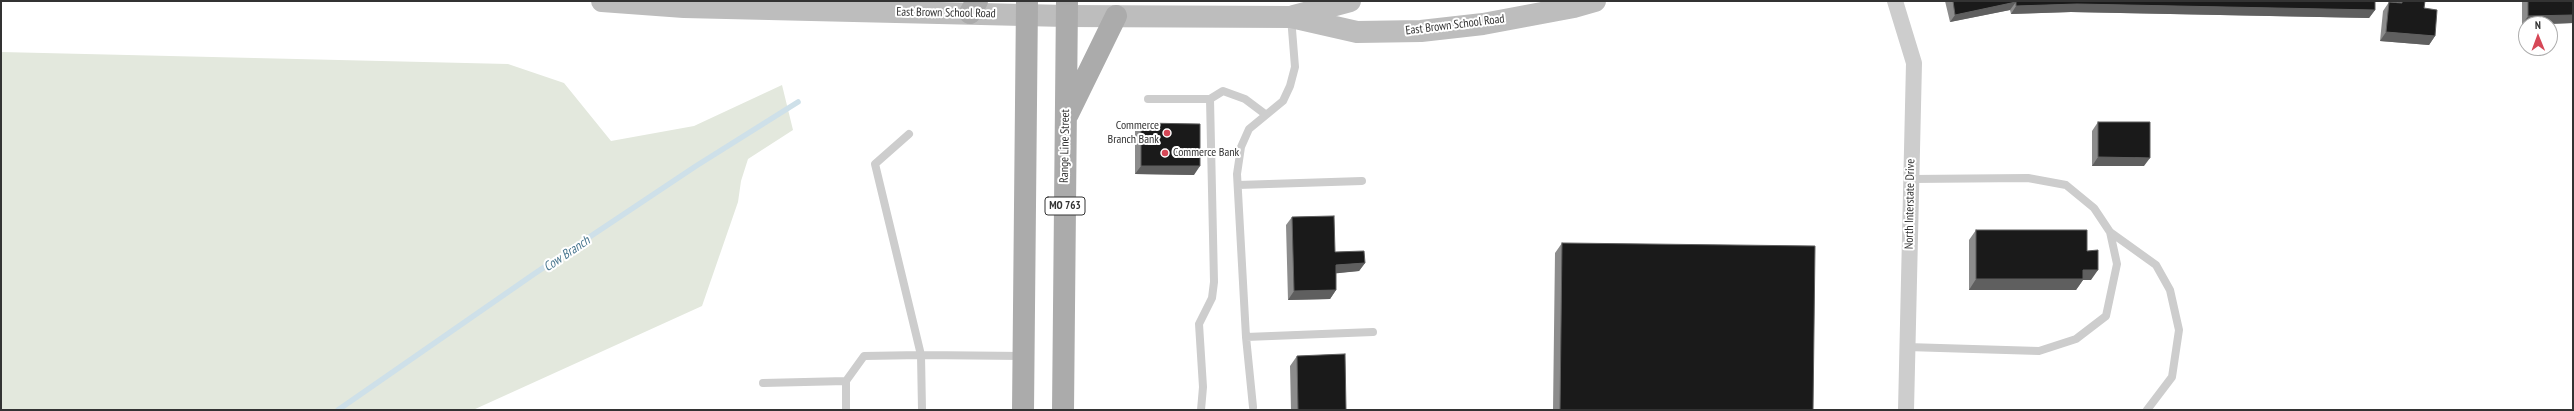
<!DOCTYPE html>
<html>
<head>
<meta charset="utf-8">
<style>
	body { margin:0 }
	#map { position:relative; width:2574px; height:411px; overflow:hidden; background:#fff; font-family:"PT Sans Narrow",sans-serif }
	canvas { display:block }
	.frame { position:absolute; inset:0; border:2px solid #333; pointer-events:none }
	.north { position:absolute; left:2518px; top:16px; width:40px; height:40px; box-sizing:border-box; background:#fff; border:1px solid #adadad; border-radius:50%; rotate:359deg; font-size:11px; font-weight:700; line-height:16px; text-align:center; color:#333 }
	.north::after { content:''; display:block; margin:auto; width:14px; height:18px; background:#d64857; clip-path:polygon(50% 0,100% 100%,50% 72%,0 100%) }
</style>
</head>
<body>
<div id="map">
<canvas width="2574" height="411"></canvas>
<div class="frame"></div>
<div class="north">N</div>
</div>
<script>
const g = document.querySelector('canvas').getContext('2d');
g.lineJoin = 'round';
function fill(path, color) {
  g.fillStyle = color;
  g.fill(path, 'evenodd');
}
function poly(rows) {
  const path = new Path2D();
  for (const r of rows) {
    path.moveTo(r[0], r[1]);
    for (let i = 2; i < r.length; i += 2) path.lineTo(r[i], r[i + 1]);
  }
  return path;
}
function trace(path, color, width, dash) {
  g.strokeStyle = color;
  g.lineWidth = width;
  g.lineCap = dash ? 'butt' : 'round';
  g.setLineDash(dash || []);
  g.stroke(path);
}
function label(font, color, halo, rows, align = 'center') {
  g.font = font + ' "PT Sans Narrow",sans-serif';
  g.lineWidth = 4;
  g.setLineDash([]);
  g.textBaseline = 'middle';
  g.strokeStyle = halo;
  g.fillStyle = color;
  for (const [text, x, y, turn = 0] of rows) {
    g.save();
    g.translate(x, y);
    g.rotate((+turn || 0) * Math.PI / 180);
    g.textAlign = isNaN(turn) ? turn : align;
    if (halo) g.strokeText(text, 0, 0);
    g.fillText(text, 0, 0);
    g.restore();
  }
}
const green = poly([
	[1,52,508,64,564,83,611,141,694,126,782,85,793,130,748,159,741,181,738,202,702,306,473,410,1,410]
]);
const stream = poly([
	[338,410,534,274,696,166,798,102]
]);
const lane = poly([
	[1148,99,1210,99],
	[909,134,875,164,921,355,1023,356],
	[1238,185,1362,181],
	[2110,232,2156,265,2170,290,2179,330,2172,377,2147,410],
	[1246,337,1373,332],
	[1907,347,2039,351,2076,339,2106,316,2117,264,2110,232,2094,208,2066,185,2028,178,1911,179],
	[763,383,846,381],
	[1253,407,1246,337,1237,174,1241,147,1249,129,1283,101,1290,86,1295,67,1291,17],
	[846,410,846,381,864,356,921,355,922,410],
	[1201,410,1203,387,1199,324,1212,298,1214,282,1210,99,1223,91,1245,99,1265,114]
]);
const street = poly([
	[1895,1,1914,63,1906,410]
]);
const secondary = poly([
	[602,1,684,7,1066,16,1291,17,1357,32,1421,31,1483,24,1574,7,1595,1],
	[1294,16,1350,1]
]);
const primary = poly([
	[970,13,977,1],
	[1068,114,1116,16],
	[1023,410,1027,1],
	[1063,410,1067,1]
]);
const wall = poly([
	[1945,1,2375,1,2375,10,2369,18,2071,12,2011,14,2010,10,1950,22],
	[2399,1,2425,1,2424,8,2435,36,2429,45,2380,41,2383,11,2389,2,2398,3],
	[2522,1,2573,1,2573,23,2522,25],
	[2098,122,2144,166,2092,166,2092,131],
	[1141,123,1194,175,1135,174,1135,131],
	[1292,217,1335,252,1365,263,1359,271,1336,273,1336,290,1330,299,1288,300,1286,225],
	[1976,230,2087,251,2091,280,2083,280,2076,290,1969,290,1969,240],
	[1562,243,1813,410,1553,410,1555,253],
	[1297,356,1346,410,1291,410,1290,366]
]);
const shadedWall = poly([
	[2016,2,2010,10,1950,22,1955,15],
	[2077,4,2375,10,2369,18,2071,12,2011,14,2016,6],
	[2573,15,2573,23,2522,25,2528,16],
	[2386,32,2435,36,2429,45,2380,41],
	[2098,157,2150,158,2144,166,2092,166],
	[1141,166,1200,166,1194,175,1135,174],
	[1365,263,1359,271,1330,274,1336,265],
	[2083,270,2098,270,2091,280,2083,280,2076,290,1969,290,1976,279],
	[1336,290,1330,299,1288,300,1294,291]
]);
const building = poly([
	[1953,1,2375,1,2375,10,2077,4,2016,6,2016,2,1955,15,1953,1],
	[2402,1,2425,1,2424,8,2437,10,2435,36,2386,32,2389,2,2402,3,2402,1],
	[2528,1,2573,1,2573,15,2528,16,2528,1],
	[2098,122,2150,122,2150,158,2098,157,2098,122],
	[1141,123,1200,124,1200,166,1141,166,1141,123],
	[1334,216,1335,252,1364,251,1365,263,1336,265,1336,290,1294,291,1292,217,1334,216],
	[1976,230,2087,230,2087,251,2098,250,2098,270,2083,270,2083,279,1976,279,1976,230],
	[1562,243,1815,246,1813,410,1560,410,1562,243],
	[1345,354,1346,410,1298,410,1297,356,1345,354]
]);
const markers = [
	[1167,133,4,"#d64857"],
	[1165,153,4,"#d64857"]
];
const shields = [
	[1065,206,40]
];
const shieldNames = [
	["MO 763",1065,206]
];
const streetNames = [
	["East Brown School Road",946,13,1],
	["East Brown School Road",1455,25,-7],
	["Range Line Street",1065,146,-89],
	["North Interstate Drive",1910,204,-89]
];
const poiNames = [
	["Commerce",1159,126],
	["Branch Bank",1159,140],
	["Commerce Bank",1173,153,"left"]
];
const waterNames = [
	["Cow Branch",567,254,-34]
];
fill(green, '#e3e8dd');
trace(stream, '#cee0e9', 5.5);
trace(lane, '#cdcdcd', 8);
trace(street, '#cdcdcd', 16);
trace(secondary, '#bdbdbd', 22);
trace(primary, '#ababab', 22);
fill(wall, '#8c8c8c');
fill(shadedWall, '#5f5f5f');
fill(building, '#1a1a1a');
trace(building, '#5f5f5f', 1);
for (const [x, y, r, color] of markers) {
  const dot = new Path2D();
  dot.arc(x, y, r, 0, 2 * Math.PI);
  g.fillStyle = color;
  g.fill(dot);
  trace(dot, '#fff', 1.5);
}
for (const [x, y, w] of shields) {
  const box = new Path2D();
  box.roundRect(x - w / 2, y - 9, w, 18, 3);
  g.fillStyle = '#fff';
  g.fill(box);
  trace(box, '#333', 1);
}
label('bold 11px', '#333', null, shieldNames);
label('12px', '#333', '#fff', streetNames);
label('12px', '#333', '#fff', poiNames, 'right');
label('italic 13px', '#47758e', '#fff', waterNames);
</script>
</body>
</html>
